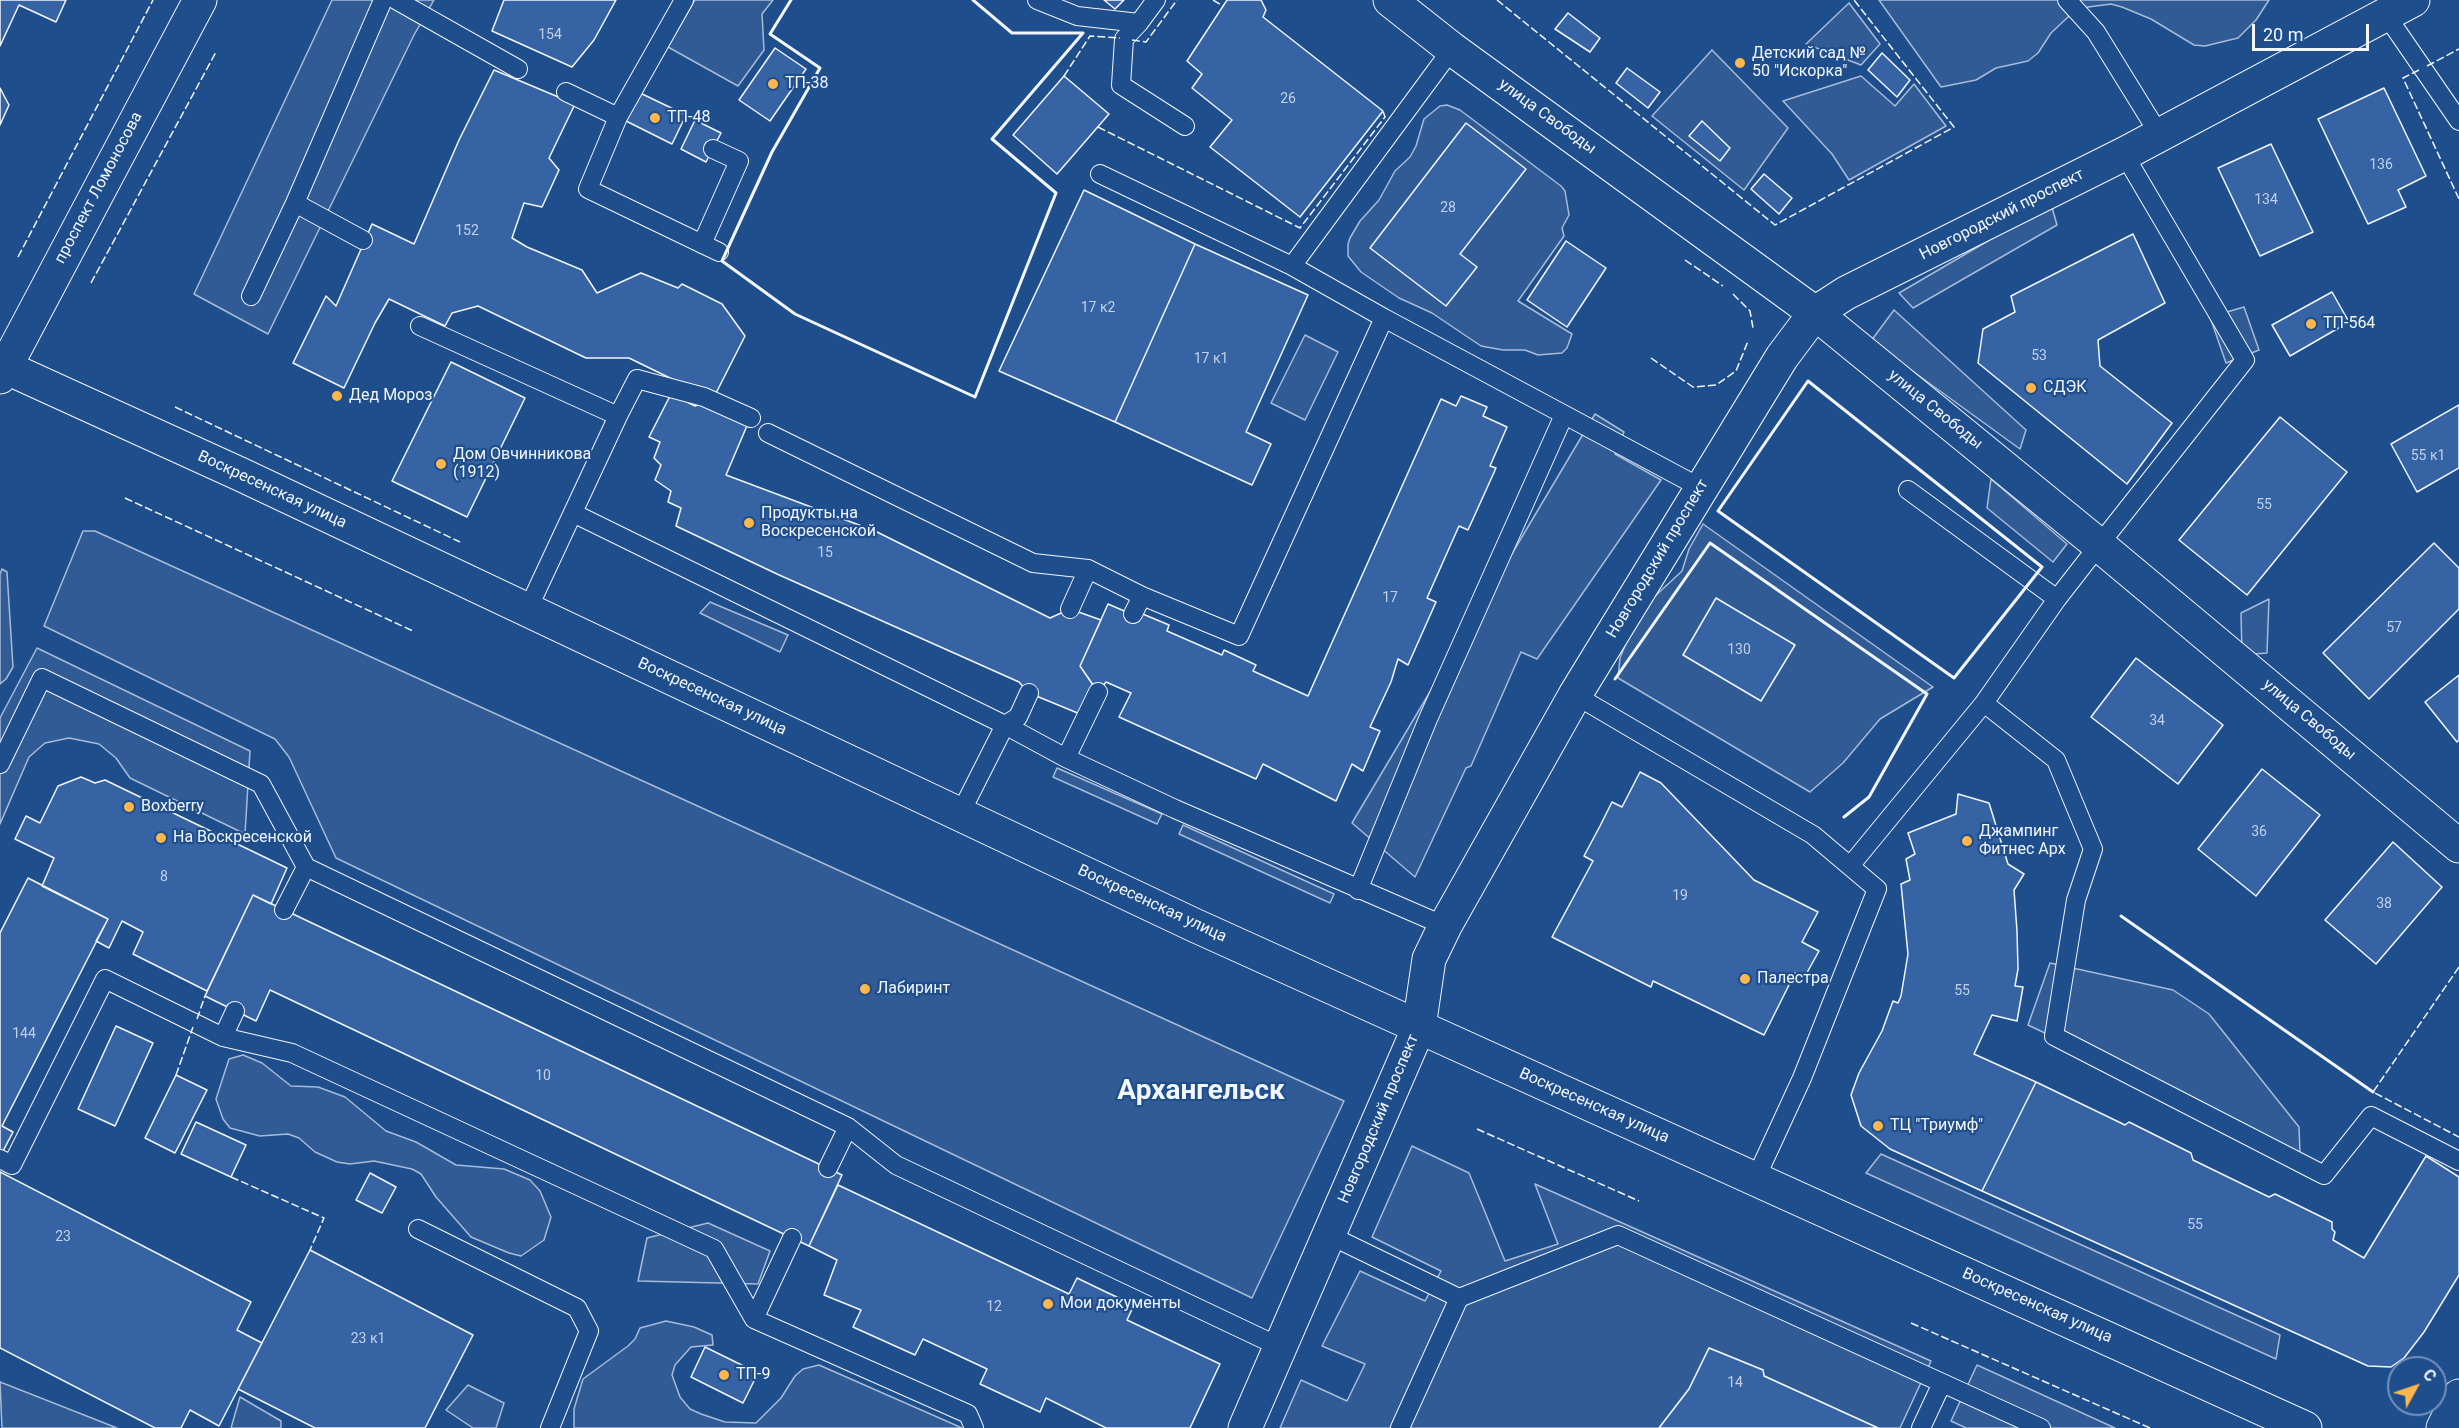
<!DOCTYPE html>
<html>
<head>
<meta charset="utf-8">
<style>
	body { margin:0 }
	#map { position:relative; width:2459px; height:1428px; overflow:hidden; background:#1f4e8c; font-family:Roboto,sans-serif }
	canvas { display:block }
	.north { position:absolute; left:2387px; top:1356px; width:60px; height:60px; box-sizing:border-box; background:#1f4e8c; border:2px solid #7391ba; border-radius:50%; rotate:50deg; font-size:16px; font-weight:700; line-height:24px; text-align:center; color:#f2f6ff }
	.north::after { content:''; display:block; margin:auto; width:21px; height:27px; background:#ffb74d; clip-path:polygon(50% 0,100% 100%,50% 72%,0 100%) }
	.scale { position:absolute; left:2252px; top:24px; width:117px; height:27px; box-sizing:border-box; border:3px solid #f2f6ff; border-top:0; padding-left:8px; font-size:18px; line-height:21px; white-space:nowrap; color:#f2f6ff; -webkit-text-stroke:4px #1f4e8c; paint-order:stroke }
</style>
</head>
<body>
<div id="map">
<canvas width="2459" height="1428"></canvas>
<div class="north">С</div>
<div class="scale">20 m</div>
</div>
<script>
const g = document.querySelector('canvas').getContext('2d');
g.lineJoin = 'round';
function fill(path, color) {
  g.fillStyle = color;
  g.fill(path, 'evenodd');
}
function poly(rows) {
  const path = new Path2D();
  for (const r of rows) {
    path.moveTo(r[0], r[1]);
    for (let i = 2; i < r.length; i += 2) path.lineTo(r[i], r[i + 1]);
  }
  return path;
}
function trace(path, color, width, dash) {
  g.strokeStyle = color;
  g.lineWidth = width;
  g.lineCap = dash ? 'butt' : 'round';
  g.setLineDash(dash || []);
  g.stroke(path);
}
function label(font, color, halo, rows, align = 'center') {
  g.font = font + ' Roboto,sans-serif';
  g.lineWidth = 4.5;
  g.setLineDash([]);
  g.textBaseline = 'middle';
  g.strokeStyle = halo;
  g.fillStyle = color;
  for (const [text, x, y, turn = 0] of rows) {
    g.save();
    g.translate(x, y);
    g.rotate((+turn || 0) * Math.PI / 180);
    g.textAlign = isNaN(turn) ? turn : align;
    if (halo) g.strokeText(text, 0, 0);
    g.fillText(text, 0, 0);
    g.restore();
  }
}
const built = poly([
	[332,0,434,0,414,35,268,334,194,294,332,0],
	[695,0,773,0,762,14,764,50,738,86,668,47,695,0],
	[1879,0,2269,0,2256,20,2238,38,2205,46,2194,45,2151,19,2122,7,2111,4,2088,7,2068,17,2051,33,2038,53,2028,61,1996,68,1976,80,1941,87,1879,0],
	[1849,3,1880,44,1861,65,1806,44,1849,3],
	[1712,50,1788,128,1744,190,1652,116,1712,50],
	[1861,76,1895,106,1914,84,1946,126,1849,180,1832,154,1783,101,1861,76],
	[1447,105,1460,110,1561,186,1565,191,1569,215,1562,228,1564,236,1518,301,1572,334,1567,348,1562,353,1538,355,1525,350,1503,350,1481,346,1432,313,1399,298,1361,272,1348,256,1348,244,1350,238,1360,221,1379,200,1395,171,1410,157,1416,146,1424,119,1440,106,1447,105],
	[2051,204,2057,225,1913,308,1899,293,2051,204],
	[2244,307,2259,350,2226,363,2210,317,2244,307],
	[1894,310,2026,430,2020,449,1871,341,1894,310],
	[1305,335,1338,352,1305,420,1271,403,1305,335],
	[1595,414,1624,432,1615,454,1661,480,1537,659,1521,652,1471,766,1466,768,1415,877,1352,823,1595,414],
	[1991,479,2067,544,2053,562,1987,508,1991,479],
	[1703,524,1933,687,1880,719,1843,763,1810,792,1618,678,1620,658,1631,631,1653,598,1682,571,1689,549,1703,524],
	[83,531,95,531,1344,1101,1252,1298,336,858,289,757,275,739,44,626,83,531],
	[2,569,7,572,13,667,6,679,0,684,0,574,2,569],
	[2269,599,2267,653,2242,655,2241,613,2269,599],
	[710,602,788,635,780,652,700,613,710,602],
	[37,648,250,751,245,834,130,778,116,758,99,744,69,738,45,743,29,757,0,824,0,718,37,648],
	[1057,768,1162,814,1157,824,1053,777,1057,768],
	[1183,825,1334,894,1330,903,1179,834,1183,825],
	[2050,963,2173,990,2209,1014,2299,1127,2300,1154,2028,1025,2050,963],
	[243,1055,262,1063,291,1086,318,1087,345,1097,386,1131,416,1142,456,1165,504,1169,530,1180,540,1191,551,1217,544,1240,521,1256,509,1253,471,1237,436,1197,421,1174,412,1169,374,1161,350,1164,337,1162,315,1152,299,1138,288,1134,260,1136,230,1128,223,1119,216,1099,229,1059,243,1055],
	[1412,1146,1469,1173,1505,1261,1558,1244,1535,1184,1931,1361,1900,1428,1878,1428,1764,1376,1763,1370,1709,1348,1689,1389,1659,1428,1280,1428,1301,1380,1347,1401,1365,1364,1322,1346,1360,1271,1425,1301,1441,1271,1372,1237,1412,1146],
	[1881,1154,2280,1335,2276,1359,1866,1173,1881,1154],
	[708,1223,770,1251,758,1284,638,1281,647,1238,708,1223],
	[666,1321,694,1327,712,1335,713,1345,691,1347,675,1365,672,1375,680,1397,690,1409,701,1414,725,1422,756,1423,781,1398,795,1376,803,1369,819,1365,962,1428,574,1428,574,1409,583,1379,628,1346,635,1339,640,1328,666,1321],
	[1977,1365,2115,1428,1966,1428,1951,1421,1977,1365],
	[0,1382,117,1428,2,1428,0,1382],
	[468,1385,504,1403,496,1428,473,1428,446,1410,468,1385],
	[240,1397,281,1421,281,1428,231,1428,240,1397]
]);
const building = poly([
	[0,0,66,0,56,22,19,5,0,46,0,0],
	[504,0,616,0,594,40,572,67,492,31,504,0],
	[1104,0,1124,0,1115,9,1104,0],
	[1227,0,1261,0,1266,10,1263,17,1383,111,1300,217,1210,147,1232,120,1192,88,1202,74,1187,61,1227,0],
	[1568,13,1600,38,1590,52,1555,29,1568,13],
	[775,48,806,69,770,121,739,100,775,48],
	[1882,53,1910,80,1897,97,1868,70,1882,53],
	[1627,68,1660,92,1648,108,1616,83,1627,68],
	[494,70,575,104,549,158,559,170,542,207,524,203,512,238,527,247,582,270,597,293,641,273,678,288,682,284,722,304,745,336,713,399,629,358,586,358,478,306,452,313,445,326,389,299,375,323,344,388,293,363,326,296,336,306,372,224,414,244,459,140,494,70],
	[1064,76,1109,114,1057,174,1013,135,1064,76],
	[0,88,9,105,0,125,0,88],
	[2384,88,2426,176,2398,190,2406,207,2368,224,2318,119,2384,88],
	[638,92,686,115,672,144,624,120,638,92],
	[695,120,721,133,706,162,681,149,695,120],
	[1702,121,1730,148,1720,161,1689,136,1702,121],
	[1466,123,1526,169,1460,254,1477,267,1446,306,1370,248,1466,123],
	[2271,144,2313,232,2260,256,2218,168,2271,144],
	[1764,174,1792,198,1779,214,1751,189,1764,174],
	[1084,190,1195,244,1115,422,999,371,1084,190],
	[2133,234,2165,303,2098,340,2100,366,2172,423,2127,484,1978,363,1983,329,2015,312,2011,296,2133,234],
	[1566,241,1606,268,1567,327,1527,300,1566,241],
	[1195,244,1308,295,1246,432,1271,444,1252,485,1115,422,1195,244],
	[2332,292,2349,322,2290,356,2272,325,2332,292],
	[451,362,525,398,467,517,392,481,451,362],
	[671,394,695,406,705,402,749,421,726,475,875,531,1050,618,1070,609,1101,620,1080,666,1095,688,1080,714,1029,693,1019,682,777,574,676,526,681,508,668,502,671,491,655,480,661,465,654,458,660,442,649,437,671,394],
	[1461,396,1487,407,1483,416,1507,427,1490,466,1496,468,1468,530,1459,526,1427,598,1436,602,1408,665,1398,659,1391,682,1370,727,1380,731,1363,771,1352,764,1336,801,1263,764,1256,779,1119,717,1131,693,1106,682,1098,692,1080,666,1108,604,1136,616,1138,612,1169,625,1167,631,1222,655,1224,650,1256,665,1253,671,1308,696,1441,399,1456,406,1461,396],
	[2459,405,2459,468,2417,492,2391,444,2459,405],
	[2280,417,2347,472,2247,595,2179,540,2280,417],
	[2434,543,2459,568,2459,609,2369,699,2323,653,2434,543],
	[1716,598,1795,645,1761,701,1683,655,1716,598],
	[2136,658,2223,725,2178,784,2091,717,2136,658],
	[2459,675,2459,740,2457,742,2425,702,2459,675],
	[2262,769,2320,815,2256,896,2198,849,2262,769],
	[1640,772,1661,783,1754,880,1818,912,1802,942,1819,951,1804,978,1795,973,1764,1035,1653,981,1651,987,1552,937,1593,861,1584,856,1600,826,1612,802,1622,807,1640,772],
	[81,777,95,783,105,780,287,868,271,904,253,895,207,991,133,954,143,932,122,921,109,948,96,941,108,919,42,886,54,858,15,839,26,816,40,823,58,786,81,777],
	[1958,794,1989,803,2008,864,2024,874,2014,890,2017,931,2018,969,2015,986,2023,987,2017,1021,1992,1015,1974,1054,2036,1082,1982,1191,1890,1149,1861,1126,1851,1095,1859,1073,1882,1031,1893,1001,1898,1003,1901,996,1908,954,1901,884,1910,880,1906,859,1915,854,1908,833,1956,814,1958,794],
	[2393,842,2442,887,2376,964,2325,920,2393,842],
	[28,878,108,919,2,1126,13,1132,0,1157,0,933,28,878],
	[253,895,842,1175,809,1246,270,990,256,1021,205,996,253,895],
	[116,1026,153,1043,115,1126,78,1109,116,1026],
	[176,1075,207,1090,175,1153,145,1138,176,1075],
	[2036,1082,2125,1125,2129,1122,2191,1153,2193,1160,2269,1197,2275,1194,2332,1222,2332,1229,2335,1232,2333,1240,2364,1258,2426,1156,2459,1177,2459,1275,2424,1332,2404,1358,2391,1367,2368,1366,1982,1191,2036,1082],
	[196,1122,246,1145,231,1177,181,1154,196,1122],
	[0,1172,251,1302,237,1330,262,1343,219,1426,190,1410,181,1428,155,1428,0,1348,0,1172],
	[370,1173,396,1187,382,1213,356,1200,370,1173],
	[838,1185,1069,1294,1077,1278,1106,1292,1134,1305,1127,1320,1220,1364,1190,1428,1106,1428,1046,1398,1040,1412,980,1384,987,1369,923,1339,915,1355,853,1327,861,1310,824,1295,837,1260,809,1246,838,1185],
	[310,1250,473,1335,425,1428,315,1428,238,1389,310,1250],
	[705,1347,758,1373,743,1403,691,1377,705,1347],
	[1709,1348,1763,1370,1764,1376,1878,1428,1659,1428,1689,1389,1709,1348]
]);
const service = poly([
	[396,0,518,69],
	[684,0,618,117,588,189,719,252],
	[1037,0,1077,16,1139,23,1156,0],
	[2067,0,2096,32,2159,134],
	[2386,15,2459,121],
	[1139,23,1124,39,1121,85,1185,126],
	[566,92,618,117],
	[2124,154,2245,360,2099,545,2057,599,1984,703,2056,760,2093,849,2076,900,2054,1036,2324,1175,2371,1116,2459,1161],
	[1100,174,1292,266],
	[295,203,363,240],
	[702,244,739,161,713,149],
	[251,296,295,203,383,0],
	[1384,318,1292,266,1452,49],
	[420,326,618,416,527,611],
	[618,416,637,379,704,397,751,418],
	[768,433,1033,563,1088,569,1142,596,1239,636,1384,318,1701,488],
	[1908,490,2057,599],
	[573,513,1005,725,1066,758,1175,809,1445,926],
	[1070,609,1088,569],
	[1133,614,1142,596],
	[1575,695,1813,835,1877,889,1802,1078,1755,1180],
	[1066,758,1098,692],
	[0,764,42,678,261,784,306,867,848,1127,896,1165,1280,1347],
	[960,814,1005,725,1018,717,1029,693],
	[1850,866,1984,703],
	[1358,890,1428,719,1564,415],
	[284,910,306,867],
	[223,1037,235,1011],
	[0,1159,12,1165,105,979,223,1037,292,1053,714,1249,754,1319,968,1414,974,1428],
	[828,1168,848,1127],
	[418,1229,577,1308,589,1331,550,1428],
	[1329,1235,1459,1298],
	[754,1319,792,1238],
	[1400,1428,1459,1298,1618,1235,2041,1428],
	[1921,1428,1942,1383]
]);
const minor = poly([
	[1390,0,1452,49,1815,313,2099,545,2459,846],
	[1245,1428,1419,1027,1429,959,1445,926,1575,695,1782,357,1815,313,1846,293,2124,154,2413,0]
]);
const primary = poly([
	[5,367,242,475,1194,925,2305,1428],
	[0,377,200,0],
	[2443,1428,2459,1396]
]);
const fence = poly([
	[1213,0,1223,6],
	[1497,0,1775,225,1954,127,1854,0],
	[1132,40,1146,42,1177,0],
	[2427,66,2459,49],
	[2419,70,2403,78,2459,199],
	[1064,76,1090,36,1120,38],
	[1098,127,1300,228,1385,117,1383,111],
	[18,257,153,0],
	[1685,260,1723,286],
	[91,283,216,52],
	[1733,294,1750,311,1753,328],
	[1651,358,1693,387,1716,385,1736,371,1748,341],
	[175,407,460,542],
	[125,498,413,631],
	[2459,967,2373,1092,2459,1137],
	[197,1019,205,996],
	[176,1075,193,1027],
	[1477,1129,1639,1201],
	[231,1177,324,1218,310,1250],
	[1911,1323,2150,1428]
]);
const wall = poly([
	[791,0,770,34,820,68,772,152,722,261,795,314,975,397,1056,193,992,139,1083,33,1012,33,973,0],
	[1808,381,2042,567,1954,678,1718,511,1808,381],
	[1615,679,1710,543,1927,694,1869,797,1844,817],
	[2121,916,2373,1092]
]);
const markers = [
	[1740,63,6,"#ffb74d"],
	[773,84,6,"#ffb74d"],
	[655,118,6,"#ffb74d"],
	[2311,324,6,"#ffb74d"],
	[2031,388,6,"#ffb74d"],
	[337,396,6,"#ffb74d"],
	[441,464,6,"#ffb74d"],
	[749,523,6,"#ffb74d"],
	[129,807,6,"#ffb74d"],
	[161,838,6,"#ffb74d"],
	[1967,841,6,"#ffb74d"],
	[1745,979,6,"#ffb74d"],
	[865,989,6,"#ffb74d"],
	[1878,1126,6,"#ffb74d"],
	[1048,1304,6,"#ffb74d"],
	[724,1375,6,"#ffb74d"]
];
const numberNames = [
	["154",550,35],
	["26",1288,99],
	["136",2381,165],
	["134",2266,200],
	["28",1448,208],
	["152",467,231],
	["17 к2",1098,308],
	["53",2039,356],
	["17 к1",1211,359],
	["55 к1",2428,456],
	["55",2264,505],
	["15",825,553],
	["17",1390,598],
	["57",2394,628],
	["130",1739,650],
	["34",2157,721],
	["36",2259,832],
	["8",164,877],
	["19",1680,896],
	["38",2384,904],
	["55",1962,991],
	["144",24,1034],
	["10",543,1076],
	["55",2195,1225],
	["23",63,1237],
	["12",994,1307],
	["23 к1",368,1339],
	["14",1735,1383]
];
const poiNames = [
	["Детский сад №",1752,54],
	["50 \"Искорка\"",1752,72],
	["ТП-38",785,84],
	["ТП-48",667,118],
	["ТП-564",2323,324],
	["СДЭК",2043,388],
	["Дед Мороз",349,396],
	["Дом Овчинникова",453,455],
	["(1912)",453,473],
	["Продукты на",761,514],
	["Воскресенской",761,532],
	["Boxberry",141,807],
	["Джампинг",1979,832],
	["Фитнес Арх",1979,850],
	["На Воскресенской",173,838],
	["Палестра",1757,979],
	["Лабиринт",877,989],
	["ТЦ \"Триумф\"",1890,1126],
	["Мои документы",1060,1304],
	["ТП-9",736,1375]
];
const streetNames = [
	["улица Свободы",1547,117,36],
	["проспект Ломоносова",99,188,-62],
	["Новгородский проспект",2002,215,-27],
	["улица Свободы",1935,410,39],
	["Воскресенская улица",272,490,25],
	["Новгородский проспект",1658,559,-59],
	["Воскресенская улица",712,697,25],
	["улица Свободы",2309,720,40],
	["Воскресенская улица",1152,904,25],
	["Воскресенская улица",1594,1106,24],
	["Новгородский проспект",1379,1119,-67],
	["Воскресенская улица",2037,1306,24]
];
const townNames = [
	["Архангельск",1201,1092]
];
fill(built, '#305b95');
trace(built, '#a8bbd7', 1.5);
fill(building, '#3563a3');
trace(building, '#f2f6ff', 1.5);
trace(service, '#f2f6ff', 20);
trace(minor, '#f2f6ff', 35);
trace(primary, '#f2f6ff', 35);
trace(service, '#1f4e8c', 18);
trace(minor, '#1f4e8c', 33);
trace(primary, '#1f4e8c', 33);
trace(fence, '#f2f6ff', 1.5, [8, 3]);
trace(wall, '#f2f6ff', 3);
for (const [x, y, r, color] of markers) {
  const dot = new Path2D();
  dot.arc(x, y, r, 0, 2 * Math.PI);
  g.fillStyle = color;
  g.fill(dot);
  trace(dot, '#1f4e8c', 2);
}
label('14px', '#c3d1e8', null, numberNames);
label('16px', '#f2f6ff', '#1f4e8c', poiNames, 'left');
label('16px', '#f2f6ff', '#1f4e8c', streetNames);
label('bold 28px', '#f2f6ff', '#1f4e8c', townNames);
</script>
</body>
</html>
